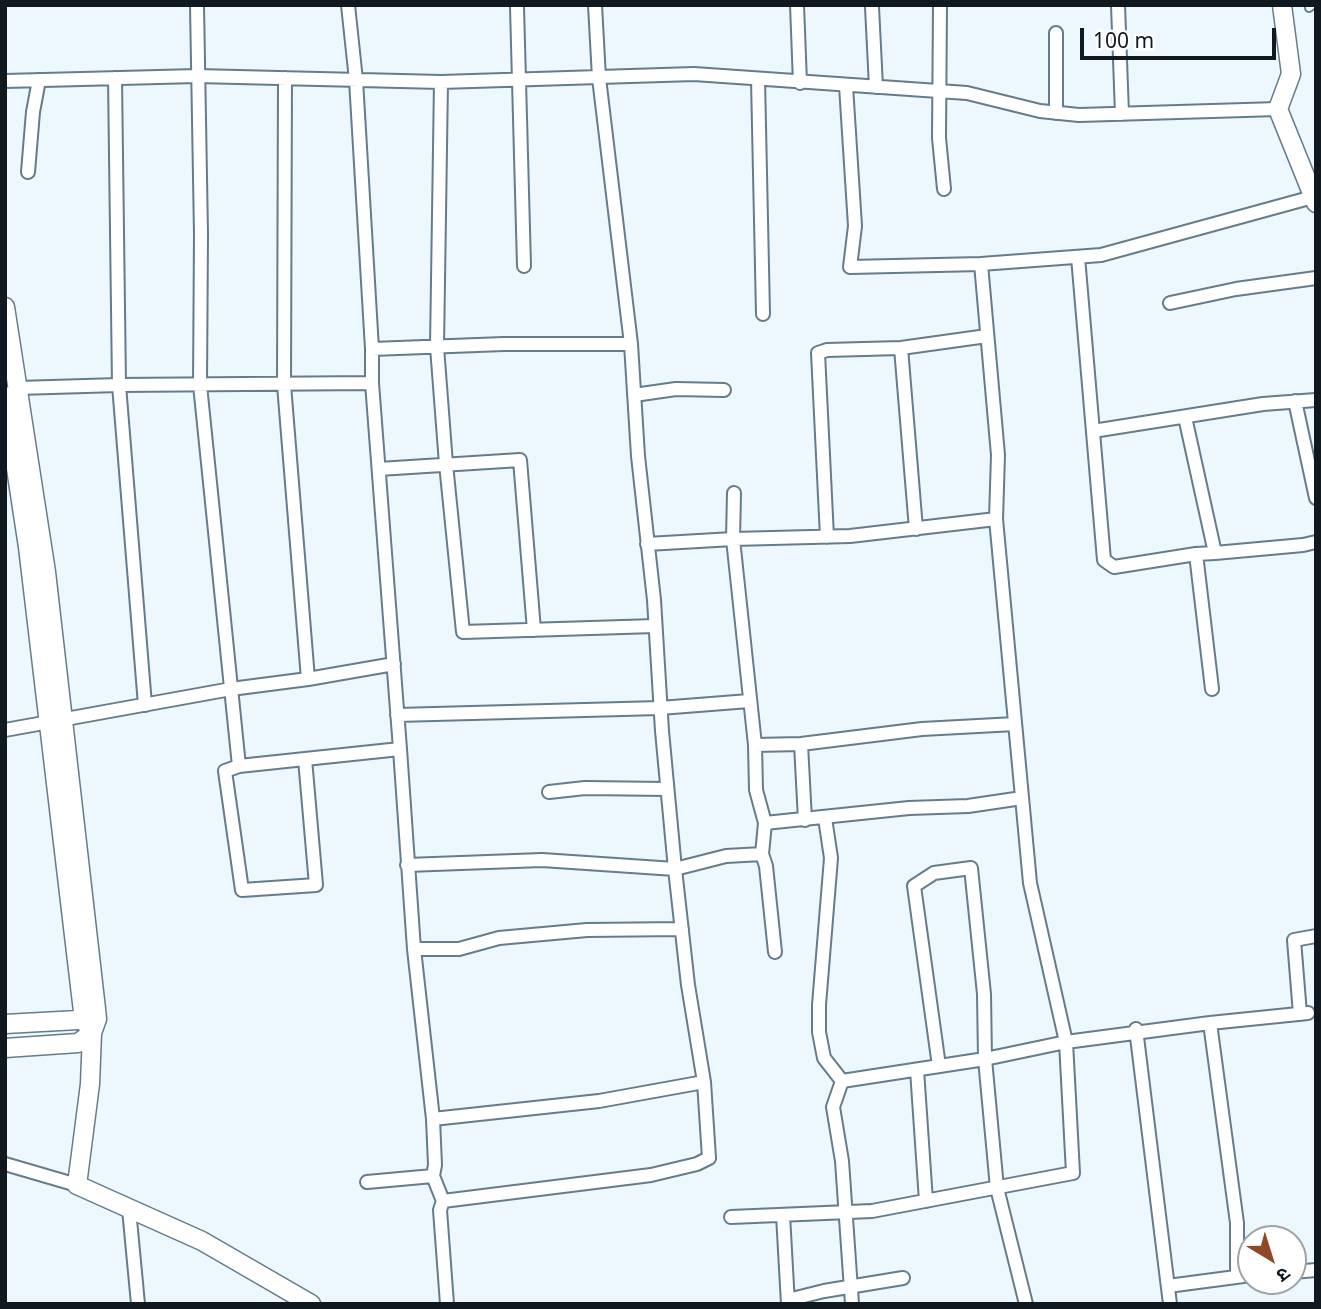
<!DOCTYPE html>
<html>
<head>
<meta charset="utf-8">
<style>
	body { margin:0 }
	#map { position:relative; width:1321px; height:1309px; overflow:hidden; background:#edf7fe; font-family:"Noto Sans","Noto Sans Devanagari",sans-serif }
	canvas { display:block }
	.frame { position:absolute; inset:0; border:7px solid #10191f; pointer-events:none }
	.north { position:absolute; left:1237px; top:1225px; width:70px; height:70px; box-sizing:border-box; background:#fff; border:2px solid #9fa3a5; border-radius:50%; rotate:142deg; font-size:19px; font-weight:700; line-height:28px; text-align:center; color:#10191f }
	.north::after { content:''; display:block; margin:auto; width:24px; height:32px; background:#914827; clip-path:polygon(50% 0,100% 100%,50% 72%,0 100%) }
	.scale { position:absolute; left:1080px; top:28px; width:196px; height:32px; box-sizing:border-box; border:4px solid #10191f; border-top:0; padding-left:9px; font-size:21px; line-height:24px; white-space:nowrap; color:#10191f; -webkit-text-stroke:5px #fff; paint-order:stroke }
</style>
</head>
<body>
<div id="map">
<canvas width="1321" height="1309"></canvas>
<div class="frame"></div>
<div class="north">उ</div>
<div class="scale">100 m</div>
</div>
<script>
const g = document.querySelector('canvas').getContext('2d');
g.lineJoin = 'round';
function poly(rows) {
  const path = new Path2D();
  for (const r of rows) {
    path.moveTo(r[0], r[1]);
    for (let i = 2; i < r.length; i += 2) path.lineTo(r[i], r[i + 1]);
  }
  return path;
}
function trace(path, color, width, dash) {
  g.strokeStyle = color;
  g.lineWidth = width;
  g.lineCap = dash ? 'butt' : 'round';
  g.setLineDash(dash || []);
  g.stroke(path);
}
const lane = poly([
	[1309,8,1313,5]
]);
const street = poly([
	[197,5,201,234,200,385,239,766],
	[348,5,356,80,372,349],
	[595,5,599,78,631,344],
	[797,5,800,83],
	[940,5,939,138,944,189],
	[1118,5,1122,114],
	[517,7,524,266],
	[872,7,876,87],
	[1056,33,1056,113],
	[115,78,119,385,145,705],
	[758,79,763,314],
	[5,81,197,76,441,82,694,74,967,93,1040,111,1079,115,1278,109],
	[441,82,437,347,446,464,463,632,655,626],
	[846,86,855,226,850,267,981,264],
	[28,172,33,112,39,80],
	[1078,257,1104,560,1114,567,1196,554,1212,689],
	[1170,303,1236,289,1316,278],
	[901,348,916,529],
	[18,388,119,385,372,383,372,349,504,344,631,344,638,456,654,600,662,731,675,869,688,985,704,1082,709,1158,697,1164,651,1175,443,1201],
	[634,395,676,389,724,390],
	[1295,401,1316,498],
	[1185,417,1215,553,1196,554],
	[1093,431,1263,404,1316,400],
	[379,469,520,460,534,630],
	[734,493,733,539,755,745,756,790,765,823,762,854,766,866,775,952],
	[827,537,818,353,827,350,901,348,987,336],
	[647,544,733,539,850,536,996,519,998,455,981,264,1101,255,1313,197],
	[1215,553,1303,545,1316,542],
	[308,679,394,664],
	[397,715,660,708,749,701],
	[5,730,231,689,308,679,284,385,285,78],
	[801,744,805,820],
	[755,745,801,744,922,729,1015,724],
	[400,749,414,949,433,1119,435,1165,433,1176,443,1201,440,1210,447,1304],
	[305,759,316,885,242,890,225,771,239,766,305,759,400,749,372,383],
	[549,792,585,788,667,789],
	[825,818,831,858,819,1005,819,1032,824,1058,842,1081],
	[765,823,909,808,968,806,1022,798],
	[407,865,542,860,675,869,726,856,762,854],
	[414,949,459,949,499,938,587,930,682,929],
	[1300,1014,1294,940,1316,936],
	[1210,1023,1237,1223,1237,1276],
	[1136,1029,1170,1304],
	[939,1066,914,886,934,873,971,868,984,994,985,1059,997,1188,1026,1304],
	[917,1070,926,1201],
	[842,1081,985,1059,1066,1042,1210,1023,1308,1013],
	[842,1081,833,1107,842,1161,852,1304],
	[433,1119,599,1101,704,1082],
	[5,1164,77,1185],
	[367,1182,433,1176],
	[129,1209,138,1304],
	[783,1215,788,1304],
	[731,1217,872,1211,1073,1173,1066,1042,1030,883,996,519],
	[1293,1272,1316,1270],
	[1168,1286,1251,1275],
	[788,1300,824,1291,903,1278]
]);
const secondary = poly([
	[1282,5,1291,74,1278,109,1316,203],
	[5,307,46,572,96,1009,97,1019,92,1033,90,1084,77,1185,202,1241,311,1304],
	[5,396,28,547,84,1020,92,1033],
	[5,1024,96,1019],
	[5,1048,78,1043,92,1033]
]);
trace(lane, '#647c8b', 10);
trace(street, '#647c8b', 16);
trace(secondary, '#647c8b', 21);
trace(lane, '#fff', 6);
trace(street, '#fff', 12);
trace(secondary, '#fff', 18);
</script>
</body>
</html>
